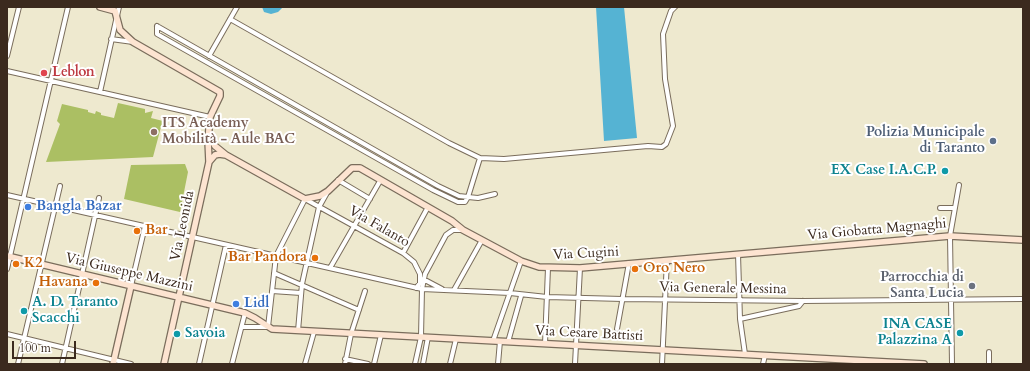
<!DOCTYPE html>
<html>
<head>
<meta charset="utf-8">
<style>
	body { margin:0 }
	#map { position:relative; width:1030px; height:371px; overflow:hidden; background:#eee9cf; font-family:Cardo,serif }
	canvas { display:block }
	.frame { position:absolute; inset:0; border:8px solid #3b2a1e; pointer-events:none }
	.scale { position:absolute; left:12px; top:341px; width:64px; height:18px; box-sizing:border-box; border:2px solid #3b2a1e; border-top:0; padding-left:5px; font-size:12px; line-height:14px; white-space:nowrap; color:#3b2a1e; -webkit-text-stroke:3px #fff; paint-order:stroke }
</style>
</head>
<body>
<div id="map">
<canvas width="1030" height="371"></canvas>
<div class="frame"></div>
<div class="scale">100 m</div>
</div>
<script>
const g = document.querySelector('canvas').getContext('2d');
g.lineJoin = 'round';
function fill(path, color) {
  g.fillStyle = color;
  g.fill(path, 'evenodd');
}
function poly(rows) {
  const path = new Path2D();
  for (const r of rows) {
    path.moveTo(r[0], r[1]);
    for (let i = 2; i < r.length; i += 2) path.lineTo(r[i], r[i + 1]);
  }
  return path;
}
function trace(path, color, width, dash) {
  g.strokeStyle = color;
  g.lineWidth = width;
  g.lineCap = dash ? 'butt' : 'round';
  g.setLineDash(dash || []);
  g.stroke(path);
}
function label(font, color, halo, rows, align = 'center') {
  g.font = font + ' Cardo,serif';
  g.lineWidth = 4;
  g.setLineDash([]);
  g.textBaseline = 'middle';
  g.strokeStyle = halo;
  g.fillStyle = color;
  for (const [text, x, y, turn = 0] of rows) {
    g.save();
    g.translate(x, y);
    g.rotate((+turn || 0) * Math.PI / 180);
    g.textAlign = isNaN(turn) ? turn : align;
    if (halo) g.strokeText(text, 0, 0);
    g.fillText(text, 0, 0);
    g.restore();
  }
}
const green = poly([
	[118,103,145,109,145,113,153,111,151,118,167,122,165,127,161,127,153,157,46,162,60,124,57,121,62,104,88,110,88,112,95,114,96,111,101,113,101,115,114,118],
	[185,164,188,172,180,212,124,199,131,165]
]);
const water = poly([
	[262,7,283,7,278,12,271,14,264,12],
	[596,7,624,7,637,138,604,141]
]);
const street = poly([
	[230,19,449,143,480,158,504,159,648,146,662,147,666,144,673,126,665,79,663,34,671,11,675,7],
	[157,26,438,186,459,196,468,197,465,202,458,202,433,190,157,34,157,26],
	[111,39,133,42],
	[7,56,19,7],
	[209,56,237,7],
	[7,71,210,117],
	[100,92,119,7],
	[480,158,468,197,478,198,495,194],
	[338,180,370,199],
	[7,195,422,289,510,293,547,297,623,299,803,301,1023,299],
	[940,208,955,208],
	[403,253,428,207],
	[738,254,740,319,745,354],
	[330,268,380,181],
	[7,269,68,7],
	[274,273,359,310],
	[423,279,442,289],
	[131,286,145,226],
	[454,290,482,240],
	[272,291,301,293],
	[740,319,799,306,803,301],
	[242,327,268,327,276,256,305,199,403,253,414,262,420,274,420,283,416,288],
	[617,329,629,263],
	[298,331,302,284,319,207,328,191],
	[7,334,131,364],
	[493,341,521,261],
	[508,342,521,296],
	[545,344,548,268],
	[989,352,989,364],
	[345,359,368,364],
	[18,364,60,186],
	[62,364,99,198],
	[199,364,226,245],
	[232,364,245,313],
	[305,364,314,332],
	[345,364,351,334,365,291],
	[374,364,381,335],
	[415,364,421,337,422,289,425,274,446,235,453,230,463,230],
	[423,364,428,337],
	[450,364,456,339],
	[498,364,500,341],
	[575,364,580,268],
	[662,364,667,260],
	[763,364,765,355],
	[952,364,950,236,959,185]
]);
const secondary = poly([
	[100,7,115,11,120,30,133,42,220,92,220,96,210,117,208,140,209,162,164,364],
	[209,136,215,146,226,155],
	[209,162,215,155,219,154,226,155,305,199,320,196,328,191,352,168,360,168,452,221,463,230,521,261,539,267,580,268,950,236,1023,240],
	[7,256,245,313,255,318,272,329,924,364],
	[113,364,131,286]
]);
const markers = [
	[44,73,4,"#e0444e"],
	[154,132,4,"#8d6e63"],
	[993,141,4,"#5c6f8a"],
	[945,171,4,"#0f9aa8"],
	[28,207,4,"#3f7fe0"],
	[137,231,4,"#e8710a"],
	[315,258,4,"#e8710a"],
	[16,264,4,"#e8710a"],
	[635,269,4,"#e8710a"],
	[96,283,4,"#e8710a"],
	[972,286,4,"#6b7280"],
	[236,304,4,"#3f7fe0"],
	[24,311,4,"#0f9aa8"],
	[960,333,4,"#0f9aa8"],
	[177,334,4,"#0f9aa8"]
];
const healthNames = [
	["Leblon",52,73]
];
const educationNames = [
	["ITS Academy",162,124],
	["Mobilità - Aule BAC",162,140]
];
const serviceNames = [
	["Polizia Municipale",985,133],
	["di Taranto",985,149]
];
const cultureNames = [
	["EX Case I.A.C.P.",937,171],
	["A. D. Taranto",32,303,"left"],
	["Scacchi",32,319,"left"],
	["INA CASE",952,325],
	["Palazzina A",952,341],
	["Savoia",185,334,"left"]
];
const shopNames = [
	["Bangla Bazar",36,207],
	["Lidl",244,304]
];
const streetNames = [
	["Via Leonida",183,226,-78],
	["Via Falanto",379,227,30],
	["Via Giobatta Magnaghi",877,230,-5],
	["Via Cugini",586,254,-3],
	["Via Giuseppe Mazzini",129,273,13],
	["Via Generale Messina",723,289,1],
	["Via Cesare Battisti",589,334,3]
];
const foodNames = [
	["Bar",145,231],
	["Bar Pandora",307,258,"right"],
	["K2",24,264],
	["Oro Nero",643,269],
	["Havana",88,283,"right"]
];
const worshipNames = [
	["Parrocchia di",964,278],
	["Santa Lucia",964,294]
];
fill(green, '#abbf63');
fill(water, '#55b3d3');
trace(street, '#7a6d5c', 6);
trace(secondary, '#7a6d5c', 8);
trace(street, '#fff', 4);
trace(secondary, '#fde4d1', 5.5);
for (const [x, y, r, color] of markers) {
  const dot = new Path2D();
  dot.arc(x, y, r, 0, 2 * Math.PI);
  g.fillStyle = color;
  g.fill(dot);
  trace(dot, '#fff', 1.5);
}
label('bold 14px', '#be3a42', '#fff', healthNames, 'left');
label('bold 14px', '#785e54', '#fff', educationNames, 'left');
label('bold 14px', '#4e5e75', '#fff', serviceNames, 'right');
label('bold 14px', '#0d838f', '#fff', cultureNames, 'right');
label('bold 14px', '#366cbe', '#fff', shopNames, 'left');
label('14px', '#3b2a1e', '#fff', streetNames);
label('bold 14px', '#c56008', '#fff', foodNames, 'left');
label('bold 14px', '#5b616d', '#fff', worshipNames, 'right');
</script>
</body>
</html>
